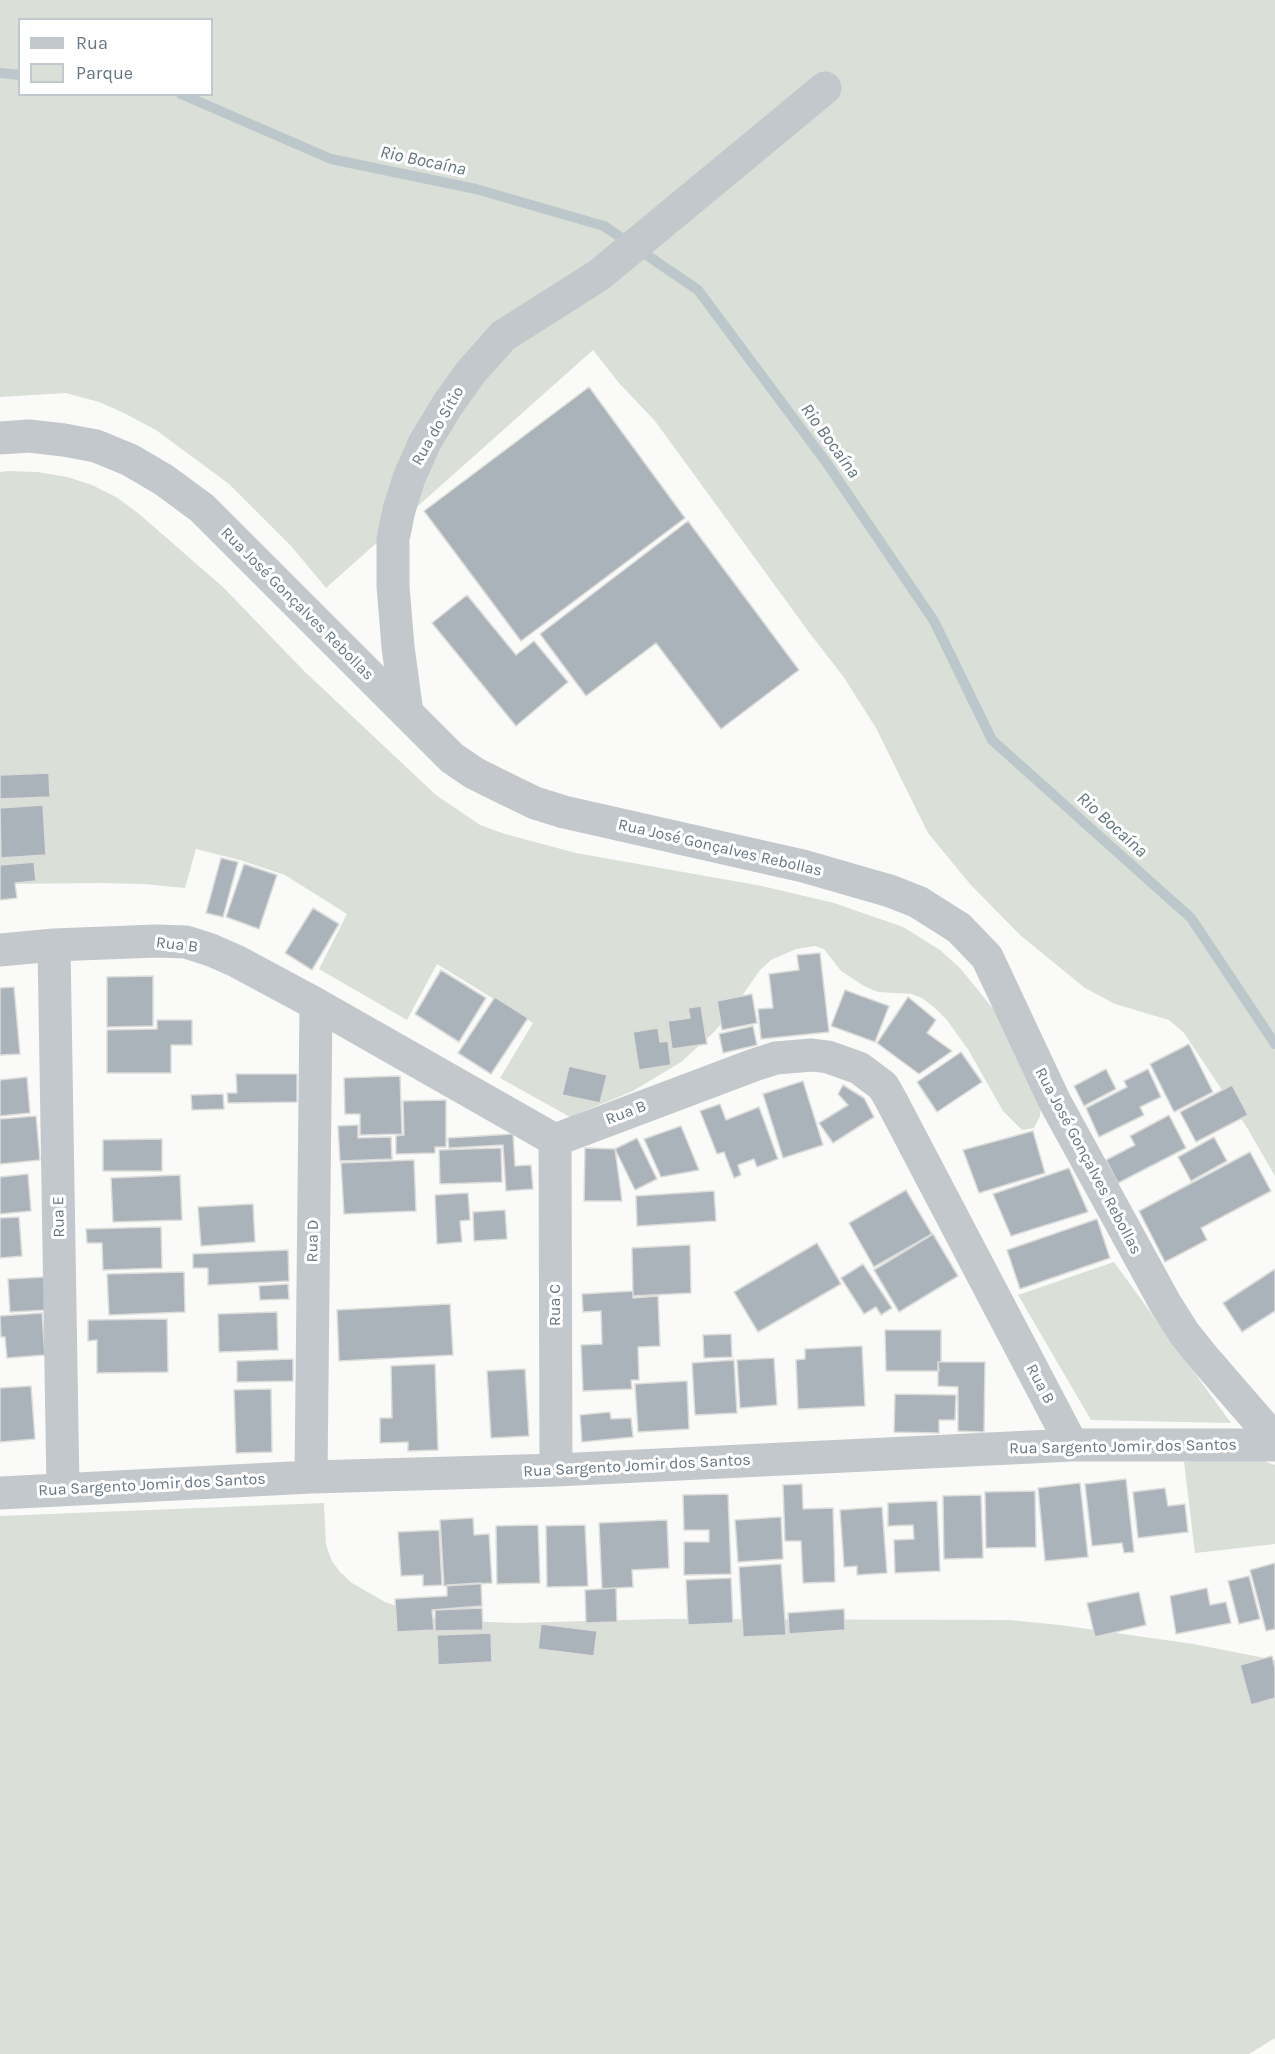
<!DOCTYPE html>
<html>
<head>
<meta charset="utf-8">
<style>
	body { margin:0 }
	#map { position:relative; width:1275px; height:2054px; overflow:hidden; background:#fafaf8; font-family:Karla,sans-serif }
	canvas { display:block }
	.legend { position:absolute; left:18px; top:18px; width:195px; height:78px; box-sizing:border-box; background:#fff; border:2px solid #c1c8cd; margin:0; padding:8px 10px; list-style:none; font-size:18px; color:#657683 }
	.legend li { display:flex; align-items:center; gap:12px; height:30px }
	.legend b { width:30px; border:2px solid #c1c8cd }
</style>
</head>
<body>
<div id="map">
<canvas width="1275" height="2054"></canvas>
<ul class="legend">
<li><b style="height:8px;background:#c3c8cc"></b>Rua</li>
<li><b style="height:16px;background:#dadfd7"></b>Parque</li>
</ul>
</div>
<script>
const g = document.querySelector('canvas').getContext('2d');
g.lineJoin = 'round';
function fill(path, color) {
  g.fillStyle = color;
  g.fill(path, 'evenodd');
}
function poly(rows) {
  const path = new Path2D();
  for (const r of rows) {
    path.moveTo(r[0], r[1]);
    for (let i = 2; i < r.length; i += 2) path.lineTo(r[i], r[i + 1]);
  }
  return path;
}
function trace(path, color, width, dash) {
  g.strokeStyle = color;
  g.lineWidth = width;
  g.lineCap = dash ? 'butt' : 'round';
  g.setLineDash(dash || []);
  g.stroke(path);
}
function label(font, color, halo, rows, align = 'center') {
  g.font = font + ' Karla,sans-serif';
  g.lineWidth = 6;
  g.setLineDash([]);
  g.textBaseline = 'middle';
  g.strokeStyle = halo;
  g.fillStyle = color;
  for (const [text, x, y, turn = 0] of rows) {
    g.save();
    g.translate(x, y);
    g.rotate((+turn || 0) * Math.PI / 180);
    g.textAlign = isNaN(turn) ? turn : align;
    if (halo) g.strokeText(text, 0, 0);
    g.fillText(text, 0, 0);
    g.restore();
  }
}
const green = poly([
	[0,0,1275,0,1275,1176,1246,1126,1184,1033,1169,1020,1115,1004,1085,988,1020,935,970,884,928,833,876,728,843,676,811,635,655,421,619,383,593,350,326,588,292,547,229,484,156,430,124,413,99,402,66,393,0,397],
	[20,20,212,20,212,94,20,94],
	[8,471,37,472,67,477,92,485,116,497,138,513,224,588,304,671,436,795,480,825,505,834,576,853,762,886,834,903,903,927,924,940,940,950,960,968,994,1010,1041,1107,1040,1116,1034,1128,1022,1130,1003,1111,969,1051,947,1020,935,1008,922,998,912,994,878,992,864,986,841,971,824,949,815,946,796,949,771,960,760,970,728,1016,712,1034,681,1062,633,1091,570,1117,500,1078,533,1023,437,964,407,1020,319,969,347,914,285,875,240,860,196,849,185,888,144,884,102,883,0,884,0,472],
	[1114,1262,1231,1423,1091,1420,1018,1295],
	[1234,1456,1252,1457,1275,1465,1275,1544,1195,1553,1184,1462],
	[324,1503,326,1545,332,1561,340,1572,352,1583,385,1602,424,1616,443,1620,515,1623,662,1619,1009,1620,1060,1625,1193,1644,1275,1660,1275,2038,1249,2054,0,2054,0,1516]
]);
const stream = poly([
	[0,73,20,75],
	[181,94,331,159,476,189,604,226,698,290,826,462,934,621,992,740,1191,918,1275,1044]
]);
const building = poly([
	[589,387,685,518,521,641,424,511,589,387],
	[688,521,799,670,721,729,656,643,586,696,540,634,688,521],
	[467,595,516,655,534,641,568,682,516,726,432,623,467,595],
	[49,773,50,797,0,799,0,775,49,773],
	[43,805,46,855,1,858,0,808,43,805],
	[221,858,238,862,223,917,206,913,221,858],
	[34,862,36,881,15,883,17,898,0,900,0,865,34,862],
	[244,864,277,875,259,929,226,917,244,864],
	[313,908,339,924,312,970,285,953,313,908],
	[820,953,829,1032,761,1039,758,1009,773,1008,769,974,799,970,797,955,820,953],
	[441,970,486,998,459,1042,415,1014,441,970],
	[153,976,153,1026,107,1027,107,977,153,976],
	[14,987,20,1054,0,1055,0,988,14,987],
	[845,990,889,1006,875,1042,831,1026,845,990],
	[752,994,757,1023,722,1030,717,1001,752,994],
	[495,997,528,1018,491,1074,458,1053,495,997],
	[908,997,936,1020,927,1033,952,1051,919,1074,877,1043,908,997],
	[701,1006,707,1044,672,1049,668,1021,690,1018,688,1008,701,1006],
	[157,1020,192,1020,192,1045,171,1045,171,1073,107,1073,107,1030,157,1029,157,1020],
	[753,1026,757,1045,723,1053,719,1034,753,1026],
	[658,1028,660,1042,668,1041,671,1065,639,1070,633,1032,658,1028],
	[1189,1044,1213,1092,1174,1112,1150,1064,1189,1044],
	[961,1052,982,1082,937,1112,917,1082,961,1052],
	[569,1066,607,1075,600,1103,562,1095,569,1066],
	[1106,1069,1116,1089,1084,1106,1074,1086,1106,1069],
	[1148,1069,1161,1097,1140,1107,1144,1115,1099,1137,1086,1108,1127,1087,1124,1081,1148,1069],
	[236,1074,297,1074,297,1102,228,1103,227,1093,237,1093,236,1074],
	[400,1076,402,1134,360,1135,360,1114,345,1114,344,1078,400,1076],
	[27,1077,30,1113,0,1116,0,1080,27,1077],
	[803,1081,823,1145,783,1158,763,1094,803,1081],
	[843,1085,864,1098,874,1117,833,1143,819,1123,848,1105,838,1094,843,1085],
	[1232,1085,1248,1115,1196,1142,1180,1112,1232,1085],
	[223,1094,224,1109,192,1110,191,1095,223,1094],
	[446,1100,446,1147,435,1147,435,1153,396,1154,396,1136,404,1135,403,1101,446,1100],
	[720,1104,726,1120,759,1107,778,1159,757,1167,754,1159,738,1165,741,1175,734,1178,724,1152,717,1154,700,1111,720,1104],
	[1169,1115,1186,1148,1118,1183,1106,1160,1135,1145,1130,1136,1169,1115],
	[36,1116,40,1160,0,1164,0,1119,36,1116],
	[358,1125,358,1138,391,1137,392,1159,340,1161,338,1126,358,1125],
	[681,1126,699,1170,661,1177,644,1139,681,1126],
	[1033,1131,1045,1173,979,1193,963,1150,1033,1131],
	[513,1134,515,1166,531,1165,533,1189,506,1191,503,1145,449,1148,448,1138,513,1134],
	[1214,1137,1227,1161,1191,1181,1178,1157,1214,1137],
	[637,1138,657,1179,635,1190,615,1149,637,1138],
	[162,1139,162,1171,103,1171,103,1140,162,1139],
	[501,1148,502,1182,440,1184,439,1150,501,1148],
	[585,1148,615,1149,622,1201,584,1201,585,1148],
	[1250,1152,1271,1191,1201,1228,1207,1240,1165,1262,1139,1211,1250,1152],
	[414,1160,416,1211,344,1214,341,1163,414,1160],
	[1069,1168,1088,1212,1011,1236,993,1194,1069,1168],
	[28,1174,31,1211,0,1214,0,1177,28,1174],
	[180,1175,182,1220,113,1222,111,1178,180,1175],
	[906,1190,932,1234,874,1267,849,1223,906,1190],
	[714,1191,716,1221,637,1226,636,1196,714,1191],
	[468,1193,470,1220,460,1221,462,1242,437,1244,435,1195,468,1193],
	[253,1204,255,1242,201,1246,198,1207,253,1204],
	[505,1210,507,1239,474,1241,473,1212,505,1210],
	[19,1217,22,1256,0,1258,0,1218,19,1217],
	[1097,1219,1110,1258,1020,1289,1007,1250,1097,1219],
	[161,1227,162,1268,103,1270,102,1243,87,1243,86,1229,161,1227],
	[933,1234,958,1276,899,1312,874,1270,933,1234],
	[817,1243,841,1284,758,1332,734,1292,817,1243],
	[690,1245,691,1293,633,1296,632,1248,690,1245],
	[288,1250,289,1281,208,1285,208,1268,193,1268,193,1254,288,1250],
	[863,1264,892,1308,881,1315,876,1307,864,1314,841,1278,863,1264],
	[1275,1269,1275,1311,1242,1332,1223,1303,1275,1269],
	[184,1272,185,1312,109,1315,107,1274,184,1272],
	[46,1277,48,1310,10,1312,8,1279,46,1277],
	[288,1284,289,1299,260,1300,259,1286,288,1284],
	[633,1291,633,1298,658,1296,660,1346,638,1347,639,1380,631,1380,632,1389,583,1391,581,1345,602,1344,601,1311,583,1312,582,1294,633,1291],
	[450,1304,453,1355,339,1361,337,1310,450,1304],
	[277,1312,278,1350,219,1352,218,1314,277,1312],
	[42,1313,45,1355,7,1358,5,1337,1,1337,0,1316,42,1313],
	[167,1319,168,1372,97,1373,97,1340,88,1341,88,1320,167,1319],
	[885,1330,941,1330,941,1362,938,1362,939,1371,886,1371,885,1330],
	[731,1334,732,1357,704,1358,703,1335,731,1334],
	[862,1346,865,1406,798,1409,796,1360,805,1359,805,1349,862,1346],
	[774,1358,777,1405,740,1408,737,1360,774,1358],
	[293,1359,293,1381,237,1382,237,1361,293,1359],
	[734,1360,737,1413,695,1415,692,1363,734,1360],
	[938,1362,985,1362,984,1432,958,1431,958,1387,938,1386,938,1362],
	[435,1364,438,1450,408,1451,408,1442,380,1443,380,1418,392,1418,391,1366,435,1364],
	[525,1369,529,1436,491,1438,487,1371,525,1369],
	[687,1381,689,1429,638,1432,635,1384,687,1381],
	[31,1386,35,1439,0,1442,0,1388,31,1386],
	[271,1389,272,1452,236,1453,234,1390,271,1389],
	[895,1394,956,1395,955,1420,939,1420,939,1433,894,1432,895,1394],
	[610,1412,611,1419,631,1418,633,1437,582,1442,580,1415,610,1412],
	[1126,1479,1134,1552,1124,1553,1122,1543,1092,1546,1085,1484,1126,1479],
	[1080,1483,1088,1557,1045,1561,1038,1488,1080,1483],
	[802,1484,803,1509,833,1508,835,1582,803,1583,801,1541,785,1541,783,1485,802,1484],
	[1165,1488,1168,1506,1185,1504,1188,1532,1138,1538,1133,1492,1165,1488],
	[1035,1491,1036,1547,986,1548,985,1492,1035,1491],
	[728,1494,731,1574,684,1575,684,1542,709,1542,709,1530,684,1530,683,1495,728,1494],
	[981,1495,983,1558,944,1559,943,1496,981,1495],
	[937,1501,940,1571,895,1573,894,1540,914,1539,913,1525,888,1526,888,1503,937,1501],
	[882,1507,887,1573,857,1575,857,1566,844,1567,840,1510,882,1507],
	[781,1517,783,1559,738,1562,735,1520,781,1517],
	[473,1518,474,1535,489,1534,492,1583,444,1586,440,1520,473,1518],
	[667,1520,669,1568,632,1570,633,1587,602,1589,599,1523,667,1520],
	[538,1525,540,1583,497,1584,496,1526,538,1525],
	[585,1525,588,1586,547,1587,546,1526,585,1525],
	[439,1530,442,1585,423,1586,423,1575,401,1576,398,1532,439,1530],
	[1275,1563,1275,1629,1266,1631,1250,1570,1275,1563],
	[781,1564,786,1635,743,1637,739,1567,781,1564],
	[1249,1576,1260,1619,1239,1624,1228,1581,1249,1576],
	[731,1578,733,1623,688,1625,686,1580,731,1578],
	[481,1583,482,1606,432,1610,434,1630,397,1632,395,1599,447,1596,447,1585,481,1583],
	[616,1588,617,1622,586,1623,585,1590,616,1588],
	[1207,1588,1210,1605,1226,1602,1231,1623,1176,1634,1170,1596,1207,1588],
	[1139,1592,1146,1625,1095,1637,1087,1603,1139,1592],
	[482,1608,483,1630,435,1631,435,1610,482,1608],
	[844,1609,845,1630,789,1634,788,1613,844,1609],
	[541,1624,597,1631,594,1656,538,1649,541,1624],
	[491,1633,492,1662,438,1665,437,1635,491,1633],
	[1272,1656,1275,1668,1275,1698,1251,1705,1240,1665,1272,1656]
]);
const minor = poly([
	[0,438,29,436,64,440,96,446,130,460,164,480,202,508,452,758,474,773,500,786,535,803,564,812,803,866,890,891,918,902,959,928,987,957,1055,1102,1165,1303,1184,1333,1204,1358,1275,1440],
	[407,713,398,647,393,586,393,539,399,510,409,478,425,442,448,404,471,372,503,336,599,275,825,88],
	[54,945,63,1489],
	[0,950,54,945,156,941,186,942,211,950,236,961,316,1004,555,1140,754,1065,776,1058,812,1055,828,1057,859,1068,883,1086,891,1100,1072,1445],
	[555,1140,556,1470],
	[311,1477,316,1004],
	[0,1493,311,1477,556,1470,1072,1445,1275,1445]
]);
const streetNames = [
	["Rua do Sítio",438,426,-60],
	["Rua José Gonçalves Rebollas",297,604,45],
	["Rua José Gonçalves Rebollas",720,848,13],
	["Rua B",177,945,7],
	["Rua B",626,1113,-21],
	["Rua José Gonçalves Rebollas",1088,1161,62],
	["Rua E",59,1217,-91],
	["Rua D",313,1241,-89],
	["Rua C",555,1305,-90],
	["Rua B",1040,1384,62],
	["Rua Sargento Jomir dos Santos",1123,1447,-1],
	["Rua Sargento Jomir dos Santos",637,1466,-3],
	["Rua Sargento Jomir dos Santos",152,1485,-3]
];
const waterNames = [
	["Rio Bocaína",423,161,12],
	["Rio Bocaína",830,441,54],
	["Rio Bocaína",1112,825,42]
];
fill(green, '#dadfd7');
trace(stream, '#bbc7cb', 10);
fill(building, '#aab3b9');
trace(building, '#dcdcda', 1.5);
trace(minor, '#c3c8cc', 33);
label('16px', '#657683', '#fff', streetNames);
label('italic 18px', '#60757c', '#fff', waterNames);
</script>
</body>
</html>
